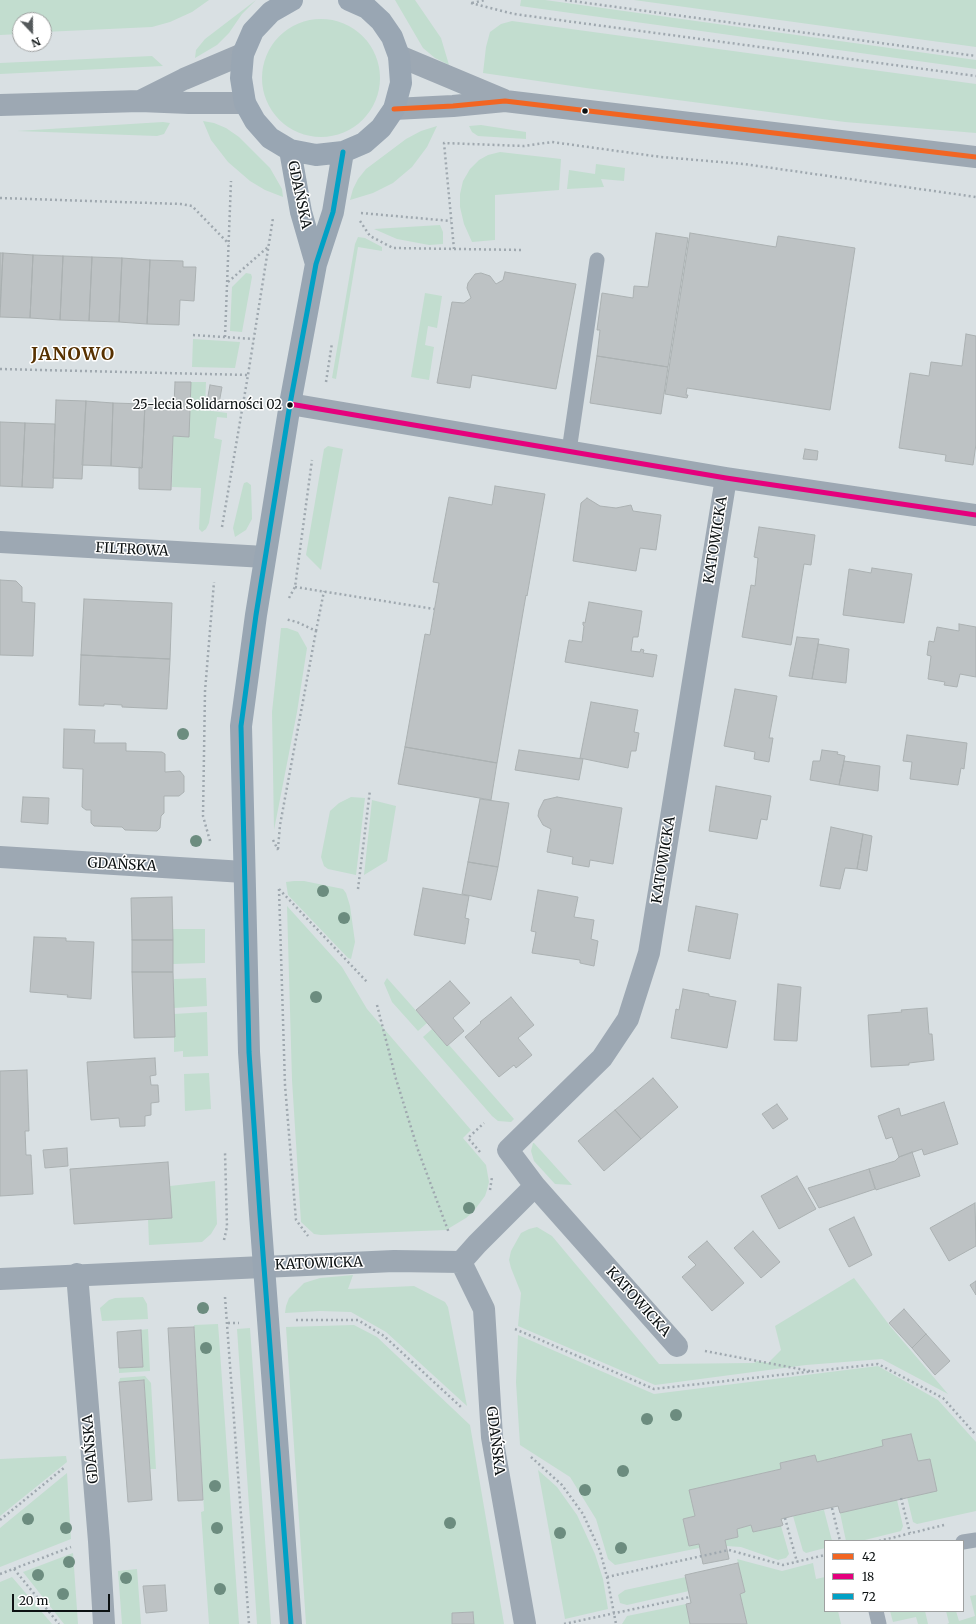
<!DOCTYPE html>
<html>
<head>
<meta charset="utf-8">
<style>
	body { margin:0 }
	#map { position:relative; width:976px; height:1624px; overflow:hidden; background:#d9e0e3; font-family:Merriweather,serif }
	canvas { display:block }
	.legend { position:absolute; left:824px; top:1540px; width:140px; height:72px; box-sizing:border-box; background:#fff; border:1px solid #9ea0a0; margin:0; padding:5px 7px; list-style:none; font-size:12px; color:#0c1112 }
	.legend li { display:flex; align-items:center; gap:8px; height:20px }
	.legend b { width:20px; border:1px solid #9ea0a0 }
	.north { position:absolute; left:12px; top:12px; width:40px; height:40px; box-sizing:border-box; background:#fff; border:1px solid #9ea0a0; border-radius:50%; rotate:158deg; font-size:11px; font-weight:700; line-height:16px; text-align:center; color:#0c1112 }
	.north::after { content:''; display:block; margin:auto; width:14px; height:18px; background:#54595b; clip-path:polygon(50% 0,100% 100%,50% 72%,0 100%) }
	.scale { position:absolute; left:12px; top:1594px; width:98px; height:18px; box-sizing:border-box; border:2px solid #0c1112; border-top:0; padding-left:5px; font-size:12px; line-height:14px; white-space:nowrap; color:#0c1112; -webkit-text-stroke:3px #fff; paint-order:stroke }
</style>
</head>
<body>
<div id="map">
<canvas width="976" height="1624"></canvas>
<ul class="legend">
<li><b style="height:5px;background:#f26522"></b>42</li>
<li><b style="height:5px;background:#e5007d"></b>18</li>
<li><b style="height:5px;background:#01a1c5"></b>72</li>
</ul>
<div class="north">N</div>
<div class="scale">20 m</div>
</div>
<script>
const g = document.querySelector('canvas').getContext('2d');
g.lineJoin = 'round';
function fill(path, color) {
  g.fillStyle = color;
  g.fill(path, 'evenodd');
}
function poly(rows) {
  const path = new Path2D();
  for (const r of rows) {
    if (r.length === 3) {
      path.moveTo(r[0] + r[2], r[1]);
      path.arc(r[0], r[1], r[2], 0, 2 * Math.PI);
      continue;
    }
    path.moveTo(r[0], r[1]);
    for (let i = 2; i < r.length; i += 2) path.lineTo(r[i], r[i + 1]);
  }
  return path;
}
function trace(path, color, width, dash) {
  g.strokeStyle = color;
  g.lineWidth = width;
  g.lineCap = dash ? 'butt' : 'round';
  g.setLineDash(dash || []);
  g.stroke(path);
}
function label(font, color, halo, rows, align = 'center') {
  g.font = font + ' Merriweather,serif';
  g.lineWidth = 3;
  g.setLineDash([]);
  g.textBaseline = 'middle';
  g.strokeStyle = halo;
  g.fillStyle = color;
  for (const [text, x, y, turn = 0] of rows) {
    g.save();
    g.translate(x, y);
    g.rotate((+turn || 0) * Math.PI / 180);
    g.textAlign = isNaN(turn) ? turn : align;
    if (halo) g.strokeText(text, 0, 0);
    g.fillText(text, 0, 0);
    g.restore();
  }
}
const green = poly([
	[0,0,209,0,192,12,170,22,152,27,44,32,44,20,20,20,20,34,0,35],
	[256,0,242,14,229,33,217,45,195,58,196,50,205,39],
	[395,0,415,0,441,38,449,65,435,58,423,48],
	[521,0,545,0,976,60,976,69,520,6],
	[634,0,976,0,976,47],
	[321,78,59],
	[512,21,976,84,976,133,845,122,586,88,483,73,486,47,490,32,501,24],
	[152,56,163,66,0,74,0,63],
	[203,121,214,123,226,128,239,137,270,168,282,189,283,197,265,190,250,181,228,162,211,140],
	[163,122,170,123,164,134,157,136,17,131],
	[481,125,526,132,526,139,478,136,472,132,469,126],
	[437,126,427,147,412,167,393,183,373,193,350,200,353,189,358,179,366,169,406,139,421,131],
	[500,152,561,159,559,190,495,195,495,240,472,242,464,224,460,207,460,194,463,181,470,169,479,160,488,155],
	[596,164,625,168,624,181,601,179,604,187,567,189,569,170,595,174],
	[440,225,443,232,443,244,429,245,397,239,374,229],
	[358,237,365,238,382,247,382,251,358,247,336,379,332,378,355,244],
	[246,273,251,274,252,277,242,332,230,331,232,287],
	[425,293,442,296,437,328,428,326,425,345,434,347,429,380,411,377],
	[193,339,240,342,235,368,192,367],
	[191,382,206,382,205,410,227,413,227,418,217,417,214,438,222,440,209,523,206,529,202,532,199,529,201,488,172,487,173,436,188,437],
	[328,446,343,449,321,570,306,555,324,449],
	[247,482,251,485,252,519,246,530,235,537,233,528,243,486,244,483],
	[281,628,287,628,298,632,307,648,297,712,274,830,272,712],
	[351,797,365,798,356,875,328,869,324,866,321,857,330,811,339,803],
	[372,800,396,806,387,861,364,875],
	[294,881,304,881,343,889,346,893,350,906,355,942,351,959,348,958,288,895,286,882],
	[287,906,342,967,367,1009,471,1130,463,1138,486,1165,489,1182,487,1190,485,1196,473,1212,466,1218,446,1230,321,1235,314,1234,301,1222,292,1080],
	[172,929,205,929,205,963,173,964],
	[206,978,207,1006,174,1008,174,979],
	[387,978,427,1023,418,1031,392,1002,384,983],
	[207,1012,208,1056,183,1057,183,1051,174,1052,174,1014],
	[432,1029,447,1046,449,1045,514,1119,511,1122,498,1121,492,1116,423,1037],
	[209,1073,211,1109,185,1111,184,1074],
	[533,1143,534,1143,572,1185,555,1184,534,1161,531,1151],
	[215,1181,217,1224,211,1234,202,1242,149,1245,148,1219,171,1218,170,1186],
	[537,1227,552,1236,659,1364,754,1363,757,1361,768,1363,781,1350,775,1326,854,1278,890,1326,948,1394,882,1359,806,1365,655,1385,518,1326,521,1293,511,1268,509,1260,511,1251,521,1233,529,1229],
	[353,1275,348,1289,414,1286,445,1302,448,1307,467,1406,386,1332,351,1312,320,1311,285,1313,286,1306,289,1298,304,1283,320,1278],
	[143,1297,147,1304,148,1319,102,1321,100,1308,109,1300,115,1298],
	[218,1324,219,1337,239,1624,209,1624,201,1512,204,1511,194,1325],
	[354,1325,377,1337,470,1425,504,1624,474,1624,473,1612,452,1613,452,1624,306,1624,286,1327],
	[250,1328,271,1624,257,1624,237,1329],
	[148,1329,150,1371,119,1373,119,1368,143,1367,141,1330],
	[518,1335,654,1394,878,1366,938,1400,976,1442,976,1511,917,1524,913,1522,907,1497,930,1459,918,1461,911,1434,882,1440,883,1446,817,1462,815,1455,780,1463,781,1469,690,1490,695,1516,683,1519,689,1546,699,1544,699,1548,615,1565,608,1559,596,1519,570,1477,520,1445,516,1382],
	[145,1376,151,1383,156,1469,150,1469,144,1380,119,1382,120,1378],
	[66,1456,67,1462,0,1516,0,1459],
	[538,1470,557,1487,577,1515,595,1554,603,1579,608,1609,565,1619],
	[67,1473,71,1539,0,1567,0,1528],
	[897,1500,903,1526,901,1531,861,1541,846,1541,840,1513],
	[824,1510,832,1541,825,1541,825,1548,806,1553,803,1551,793,1516],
	[751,1525,754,1532,781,1526,789,1554,786,1558,778,1560,741,1547,726,1546,725,1540,738,1537,737,1529],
	[73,1553,78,1624,64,1624,23,1572],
	[737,1559,782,1571,813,1563,816,1579,825,1577,825,1611,838,1611,841,1624,747,1624,740,1594,745,1592],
	[137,1569,141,1624,122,1624,118,1571],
	[12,1577,52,1624,0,1624,0,1582],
	[686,1577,689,1591,627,1605,620,1603,618,1595,625,1590],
	[976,1595,976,1624,947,1624,949,1623,946,1611,956,1611,959,1621,975,1616,970,1596],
	[686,1604,690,1624,622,1624,627,1616],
	[890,1611,925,1611,928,1624,918,1624,916,1617,893,1622]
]);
const building = poly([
	[656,233,688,238,668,367,597,356,600,330,597,330,602,293,633,298,634,286,648,287,656,233],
	[690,233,776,247,778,236,855,248,830,410,687,388,686,395,688,395,687,398,665,394,690,233],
	[0,253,3,253,0,307,0,253],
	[3,253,33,255,30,318,0,317,3,253],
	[33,255,63,256,60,320,30,318,33,255],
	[63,256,92,257,89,321,60,320,63,256],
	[92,257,122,258,119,322,89,321,92,257],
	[122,258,150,260,147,324,119,322,122,258],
	[150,260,183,261,183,267,196,267,194,301,180,300,179,325,147,324,150,260],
	[505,272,576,284,556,389,472,375,470,388,437,383,452,302,464,303,471,298,467,288,468,283,475,274,481,273,490,276,496,284,503,280,505,272],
	[966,334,976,336,976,444,973,465,945,461,946,455,899,448,910,373,929,376,931,362,962,366,966,334],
	[597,356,668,367,661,414,590,403,597,356],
	[175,382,191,382,189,437,173,436,171,490,139,489,139,467,142,468,145,404,174,405,175,382],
	[210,385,222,387,218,409,206,407,210,385],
	[56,400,86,401,82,479,53,478,56,400],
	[86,401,113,403,111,466,82,465,86,401],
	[113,403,145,404,142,468,111,466,113,403],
	[0,422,25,423,22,487,0,486,0,422],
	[25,423,55,424,53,488,22,487,25,423],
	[805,449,818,451,817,460,803,459,805,449],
	[495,486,545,494,527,596,526,595,497,763,405,747,425,634,430,635,439,583,433,582,449,497,492,505,495,486],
	[587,498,600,506,616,508,631,505,633,511,661,515,656,550,640,548,636,571,573,561,581,503,587,498],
	[759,527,815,535,811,565,804,564,791,645,742,637,751,585,755,586,758,558,754,557,759,527],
	[872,568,912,574,904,623,843,615,849,569,871,573,872,568],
	[0,580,16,581,22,587,22,602,35,603,33,656,0,655,0,580],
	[84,599,172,603,170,659,81,655,84,599],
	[589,602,642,611,638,637,633,637,631,651,640,652,641,649,644,650,643,653,657,655,653,677,565,662,569,640,582,642,584,626,583,625,583,622,585,623,589,602],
	[959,624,976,627,976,677,960,674,957,687,944,685,945,682,928,679,931,656,927,655,929,641,934,642,937,627,959,631,959,624],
	[797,637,819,639,812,679,789,676,797,637],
	[818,644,849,649,846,683,812,679,818,644],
	[81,655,170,659,167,709,122,707,122,705,104,704,104,706,79,705,81,655],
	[735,689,777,696,769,738,773,738,769,762,754,759,755,752,724,746,735,689],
	[591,702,638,710,634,732,639,733,636,751,631,751,628,768,580,758,591,702],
	[64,729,95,730,94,743,126,743,126,751,162,752,165,754,165,772,180,771,184,776,184,792,179,796,164,796,164,813,161,816,160,828,157,831,125,830,122,827,94,826,91,823,91,810,86,810,82,807,83,769,63,768,64,729],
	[907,735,967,743,964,769,961,768,958,785,910,779,912,762,903,761,907,735],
	[405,747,497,763,491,800,398,784,405,747],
	[519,750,583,759,579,780,515,770,519,750],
	[822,750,838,752,837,754,845,756,839,785,810,780,813,761,820,761,822,750],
	[844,761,880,766,878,791,839,785,844,761],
	[716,786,771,796,767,820,761,819,757,839,709,831,716,786],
	[23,797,49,798,48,824,21,822,23,797],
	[557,797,622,808,613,864,590,860,589,867,572,864,573,857,547,852,551,829,543,825,538,816,539,810,544,800,557,797],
	[480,799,509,803,498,867,468,862,480,799],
	[831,827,863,834,857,869,845,868,840,889,820,886,831,827],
	[863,834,872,836,867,871,857,869,863,834],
	[468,862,498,867,491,900,462,894,468,862],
	[423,888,469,896,465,918,469,919,465,944,414,935,423,888],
	[538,890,578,897,574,917,594,920,591,939,598,941,594,966,580,963,580,960,532,953,536,932,531,931,538,890],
	[172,897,173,940,132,940,131,898,172,897],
	[696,906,738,914,730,959,688,951,696,906],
	[34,937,66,938,66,941,94,942,91,999,67,997,68,995,30,992,34,937],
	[132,940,173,940,173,972,132,972,132,940],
	[132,972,173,972,175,1037,134,1038,132,972],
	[450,981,470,1003,453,1018,464,1031,447,1046,416,1010,450,981],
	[778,984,801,987,797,1041,774,1040,778,984],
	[683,989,709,994,709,996,736,1001,727,1048,671,1038,676,1009,679,1010,683,989],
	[511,997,534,1025,518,1038,532,1055,516,1068,514,1065,499,1077,465,1037,481,1023,480,1022,511,997],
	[927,1008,929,1034,932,1034,934,1060,909,1063,909,1065,871,1067,868,1015,902,1012,901,1010,927,1008],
	[155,1058,156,1075,150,1076,151,1085,158,1085,159,1102,151,1103,151,1115,145,1116,145,1126,120,1127,119,1118,91,1120,87,1062,155,1058],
	[27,1070,29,1131,25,1131,26,1155,31,1155,33,1194,0,1196,0,1071,27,1070],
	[653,1078,678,1107,641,1139,615,1110,653,1078],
	[944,1102,958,1144,924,1155,922,1149,899,1157,892,1137,886,1139,878,1116,899,1108,901,1116,944,1102],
	[777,1104,788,1119,773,1129,762,1114,777,1104],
	[615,1110,641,1139,604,1171,578,1141,615,1110],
	[67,1148,68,1166,45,1168,43,1150,67,1148],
	[912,1152,920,1176,876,1190,869,1169,895,1161,899,1157,912,1152],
	[168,1162,172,1218,74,1224,70,1169,168,1162],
	[869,1169,875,1189,819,1208,808,1188,869,1169],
	[797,1176,816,1209,779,1229,761,1196,797,1176],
	[975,1203,976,1246,949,1261,930,1228,975,1203],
	[854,1217,872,1255,849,1267,829,1229,854,1217],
	[753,1231,780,1262,761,1278,734,1248,753,1231],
	[707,1241,744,1283,712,1311,682,1277,696,1265,688,1257,707,1241],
	[976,1281,976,1295,970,1285,976,1281],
	[904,1309,926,1334,912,1348,889,1323,904,1309],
	[194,1327,203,1500,178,1501,168,1328,194,1327],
	[141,1330,143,1367,119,1368,117,1332,141,1330],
	[926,1334,950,1361,935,1375,912,1348,926,1334],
	[144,1380,152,1500,128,1502,119,1382,144,1380],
	[911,1434,918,1461,930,1459,937,1491,840,1513,838,1506,793,1516,781,1519,783,1525,781,1526,753,1532,751,1525,737,1529,738,1537,725,1540,729,1559,703,1564,699,1544,689,1546,683,1519,695,1516,689,1490,781,1469,780,1463,815,1455,817,1462,883,1446,882,1440,911,1434],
	[738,1563,745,1592,740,1594,747,1624,690,1624,686,1604,691,1603,685,1575,738,1563],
	[165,1585,167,1611,146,1613,143,1586,165,1585],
	[473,1612,474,1624,452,1624,452,1613,473,1612]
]);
const path = poly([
	[565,0,976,56],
	[471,3,514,14,976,76],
	[472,3,485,0],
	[0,198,181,204,192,206,229,244],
	[361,213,451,221],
	[360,221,370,236,393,248,524,250],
	[454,249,444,143,524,146,552,142,661,157,744,164,976,197],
	[228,282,268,247],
	[193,335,254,339],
	[225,337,231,181],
	[0,369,248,375],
	[326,382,332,343],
	[222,527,248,375,273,218],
	[295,587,434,609],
	[289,598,295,587,312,460],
	[316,631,324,591],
	[273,840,278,850],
	[210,841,203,816,205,691,214,582],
	[278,849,280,825,316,631,297,622,285,619],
	[279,889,285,1085,296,1220,308,1236],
	[279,889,368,983],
	[358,889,370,790],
	[377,1005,396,1079,418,1150,449,1233],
	[480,1152,468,1138,484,1123],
	[490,1190,492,1177],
	[224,1240,227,1227,225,1152],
	[225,1297,249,1624],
	[296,1320,358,1320,384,1336,461,1407],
	[228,1323,239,1323],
	[515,1329,654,1389,878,1364,943,1398,976,1435],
	[705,1351,810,1371],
	[531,1457,562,1485,583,1514,600,1551,607,1577,616,1624],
	[901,1498,910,1533],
	[832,1508,840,1541],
	[785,1518,797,1562],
	[0,1520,65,1467],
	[879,1541,944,1525],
	[14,1569,59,1624],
	[0,1574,71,1547],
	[607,1577,729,1550,783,1565,825,1555],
	[564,1624,690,1597]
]);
const service = poly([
	[569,451,597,260],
	[963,1542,976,1540],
	[876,1611,879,1624]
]);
const minor = poly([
	[290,404,726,478,976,515],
	[0,542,265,557],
	[0,857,244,872],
	[461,1262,484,1309,492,1437,525,1624],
	[77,1274,99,1541,104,1624],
	[0,1279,394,1261,461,1262,477,1244,535,1186],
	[677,1346,535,1186,508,1150,602,1058,628,1019,649,953,726,478]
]);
const tertiary = poly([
	[399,56,504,100],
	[142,100,184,79,243,54],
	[0,105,140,101,189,103,245,103],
	[394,109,453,106,505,101,976,157]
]);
const secondary = poly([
	[292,0,271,12,253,31,243,54,241,78,245,103,255,121,270,138,290,150,316,155,343,152,364,143,381,128,394,109,401,83,399,56,392,37,381,21,367,8,349,0],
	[290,150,301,212,316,264],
	[291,1624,260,1214,249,1052,241,726,256,615,290,404,316,264,333,212,343,152]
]);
const bus1 = poly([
	[394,109,453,106,505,101,976,157]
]);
const bus2 = poly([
	[290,404,726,478,976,515]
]);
const bus3 = poly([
	[291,1624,260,1214,249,1052,241,726,256,615,290,404,316,264,333,212,343,152]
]);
const trees = [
	[183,734],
	[196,841],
	[323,891],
	[344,918],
	[316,997],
	[469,1208],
	[203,1308],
	[206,1348],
	[676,1415],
	[647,1419],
	[623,1471],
	[215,1486],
	[585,1490],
	[28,1519],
	[450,1523],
	[66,1528],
	[217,1528],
	[560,1533],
	[621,1548],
	[69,1562],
	[38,1575],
	[126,1578],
	[220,1589],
	[63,1594]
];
const markers = [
	[585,111,3.5,"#0c1112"],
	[290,405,3.5,"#0c1112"]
];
const busNames = [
	["25-lecia Solidarności 02",282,405]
];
const streetNames = [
	["GDAŃSKA",299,195,78],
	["KATOWICKA",716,540,-81],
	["FILTROWA",132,550,3],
	["KATOWICKA",664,860,-81],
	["GDAŃSKA",122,865,3],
	["KATOWICKA",319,1264,-2],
	["KATOWICKA",638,1302,48],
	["GDAŃSKA",495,1441,83],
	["GDAŃSKA",91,1449,-95]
];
const districtNames = [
	["JANOWO",73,355]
];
fill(green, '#c2ddcf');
fill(building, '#bdc2c4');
trace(building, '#abb1b2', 1);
trace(path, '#9fa8af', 2.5, [2, 3]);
trace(service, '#9da8b3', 15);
trace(minor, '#9da8b3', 22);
trace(tertiary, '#9da8b3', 22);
trace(secondary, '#99a6b3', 22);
trace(bus1, '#f26522', 5);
trace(bus2, '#e5007d', 5);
trace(bus3, '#01a1c5', 5);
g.fillStyle = '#6c8c7f';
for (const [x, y] of trees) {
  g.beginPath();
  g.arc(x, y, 6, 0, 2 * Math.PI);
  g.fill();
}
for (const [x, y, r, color] of markers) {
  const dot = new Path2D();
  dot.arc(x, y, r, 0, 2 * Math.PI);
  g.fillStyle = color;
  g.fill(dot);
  trace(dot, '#fff', 1.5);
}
label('13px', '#0c1112', '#fff', busNames, 'right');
label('14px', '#0c1112', '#fff', streetNames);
g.letterSpacing = '1px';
label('bold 18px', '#573100', '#fff', districtNames);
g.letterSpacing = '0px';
</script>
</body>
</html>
